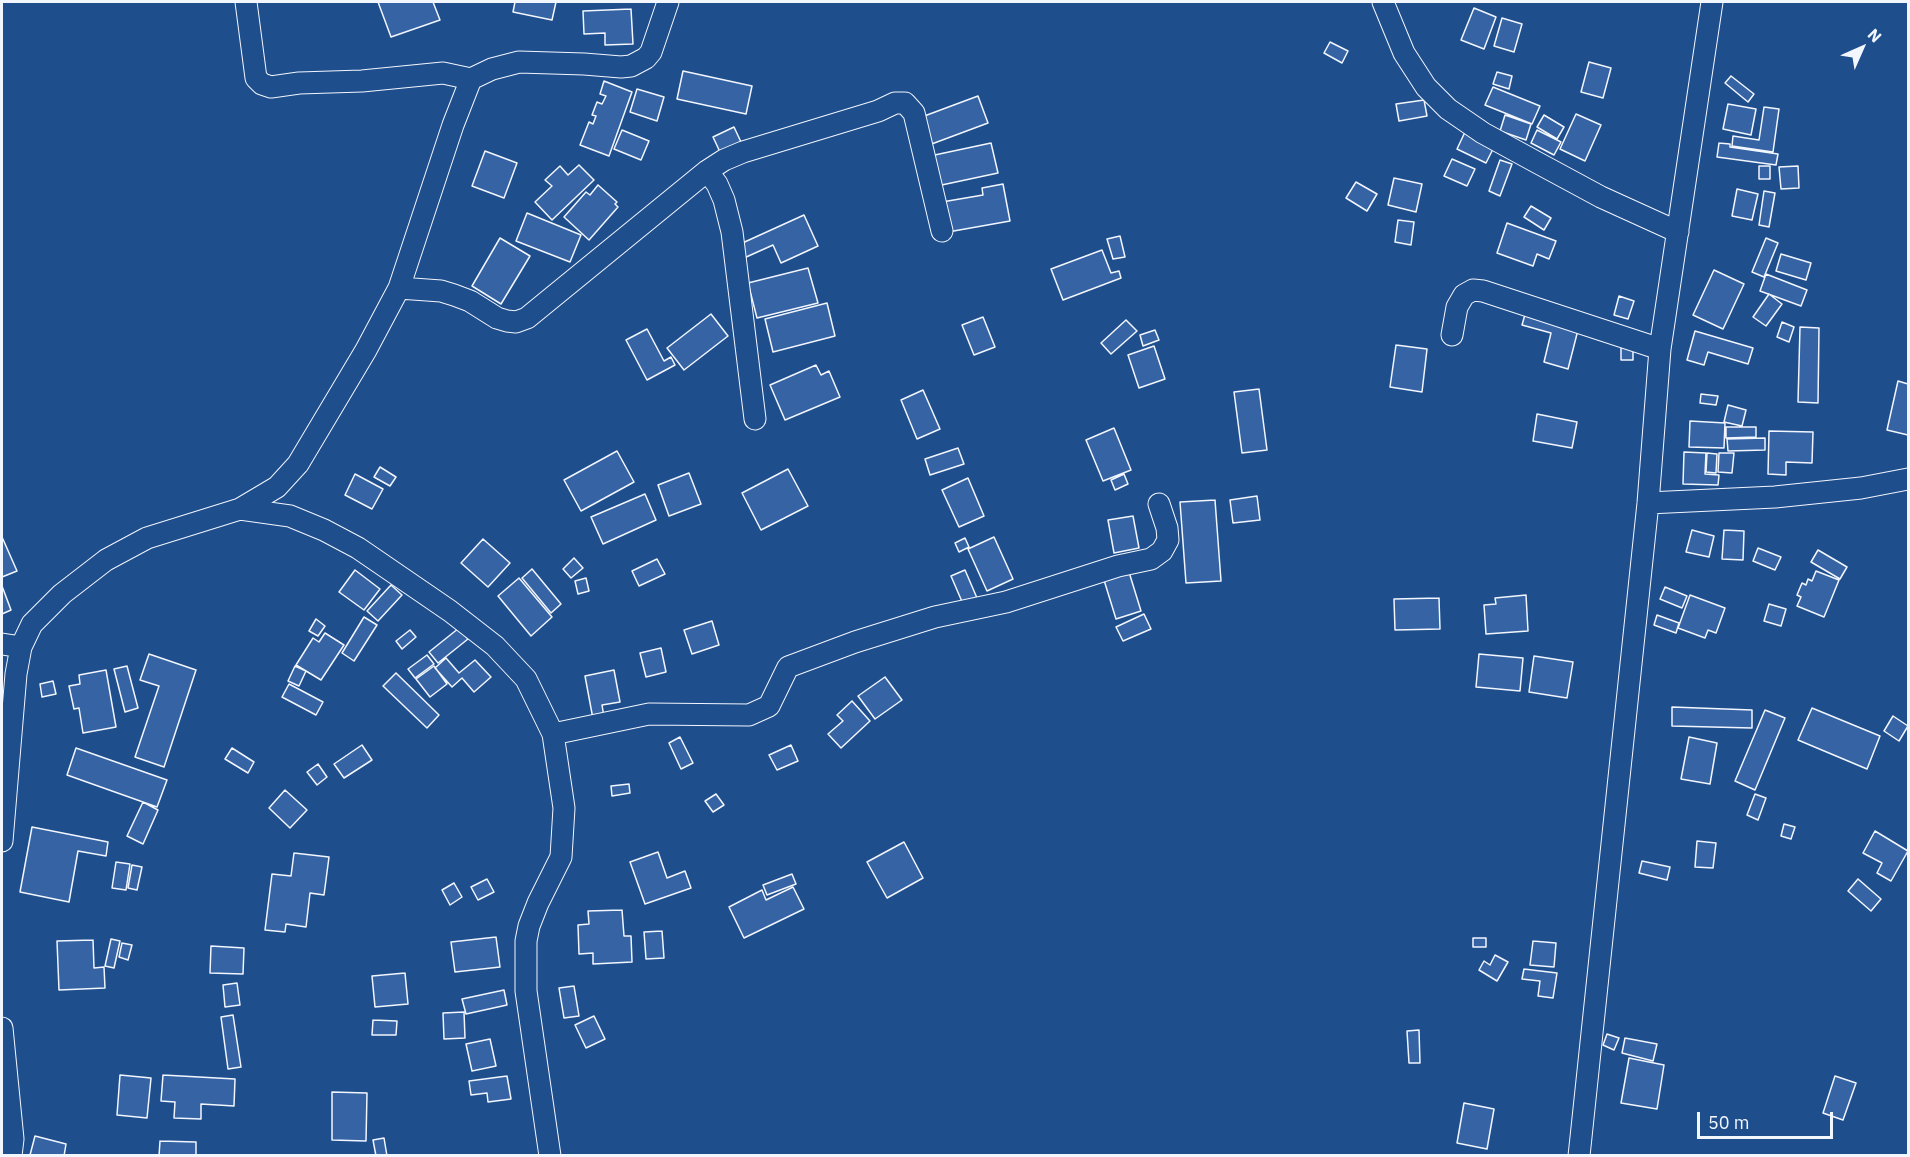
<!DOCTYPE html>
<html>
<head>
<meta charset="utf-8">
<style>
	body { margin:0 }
	#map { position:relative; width:1910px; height:1157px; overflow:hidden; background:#1f4e8c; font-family:"IBM Plex Sans",sans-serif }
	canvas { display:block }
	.frame { position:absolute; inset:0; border:3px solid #f2f6ff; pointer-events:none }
	.north { position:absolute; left:1832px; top:18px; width:60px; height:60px; -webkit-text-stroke:4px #1f4e8c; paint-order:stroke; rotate:45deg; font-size:16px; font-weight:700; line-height:24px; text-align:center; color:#f2f6ff }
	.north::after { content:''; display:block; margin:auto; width:21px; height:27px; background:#f2f6ff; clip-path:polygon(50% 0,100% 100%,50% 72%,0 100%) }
	.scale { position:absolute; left:1697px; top:1112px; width:136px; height:27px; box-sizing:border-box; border:3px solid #f2f6ff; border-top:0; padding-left:8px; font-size:18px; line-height:21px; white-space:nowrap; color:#f2f6ff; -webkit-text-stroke:4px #1f4e8c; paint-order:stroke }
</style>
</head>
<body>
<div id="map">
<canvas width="1910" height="1157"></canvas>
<div class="frame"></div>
<div class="north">N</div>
<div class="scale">50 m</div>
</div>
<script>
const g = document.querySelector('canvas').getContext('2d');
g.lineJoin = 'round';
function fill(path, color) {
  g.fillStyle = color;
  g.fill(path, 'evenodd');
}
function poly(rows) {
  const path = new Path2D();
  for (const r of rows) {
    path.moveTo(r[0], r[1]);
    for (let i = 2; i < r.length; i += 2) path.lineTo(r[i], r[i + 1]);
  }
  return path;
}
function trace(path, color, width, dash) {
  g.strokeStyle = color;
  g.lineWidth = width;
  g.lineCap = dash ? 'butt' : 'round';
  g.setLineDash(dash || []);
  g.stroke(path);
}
const building = poly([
	[378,2,433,2,440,20,391,37,378,2],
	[515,2,556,2,552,20,513,12,515,2],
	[1474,8,1496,17,1484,49,1461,40,1474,8],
	[631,9,633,44,605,45,605,33,584,34,583,11,631,9],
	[1502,18,1522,24,1514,52,1494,46,1502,18],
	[1330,42,1348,51,1342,63,1324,53,1330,42],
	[1589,62,1611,68,1603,98,1581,92,1589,62],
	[683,71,752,86,746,114,677,99,683,71],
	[1497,72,1512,76,1509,89,1493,84,1497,72],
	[1731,76,1754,94,1748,102,1725,83,1731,76],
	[604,81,632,92,609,156,580,145,589,122,593,124,596,116,592,115,597,102,602,104,606,96,600,94,604,81],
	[1493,87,1540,106,1532,124,1485,105,1493,87],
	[637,89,664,97,657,121,630,112,637,89],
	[978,96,988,123,929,145,919,118,978,96],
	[1424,100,1427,116,1399,121,1396,104,1424,100],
	[1728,104,1756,109,1751,135,1723,129,1728,104],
	[1764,107,1779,109,1773,152,1732,146,1733,136,1759,140,1764,107],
	[1576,114,1601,125,1585,161,1560,149,1576,114],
	[1505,115,1531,124,1526,140,1500,131,1505,115],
	[1544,115,1564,127,1557,139,1537,127,1544,115],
	[734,127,741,142,720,152,713,137,734,127],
	[622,130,649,141,641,160,614,149,622,130],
	[1537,130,1561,142,1554,155,1531,143,1537,130],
	[1465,132,1494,147,1486,163,1457,149,1465,132],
	[991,143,998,173,937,186,930,156,991,143],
	[1719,143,1730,144,1730,147,1778,154,1776,165,1717,157,1719,143],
	[485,151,517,163,504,198,472,186,485,151],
	[1452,159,1475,169,1467,186,1444,176,1452,159],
	[1500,160,1512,164,1500,196,1489,191,1500,160],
	[579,165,594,180,552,220,535,202,552,186,545,180,560,166,568,175,579,165],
	[1759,166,1770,166,1770,179,1759,179,1759,166],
	[1798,166,1799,188,1781,189,1779,167,1798,166],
	[1394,178,1422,184,1416,212,1388,205,1394,178],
	[1356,182,1377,194,1367,211,1346,198,1356,182],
	[1003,184,1010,221,948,232,942,202,983,195,982,188,1003,184],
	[598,185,617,202,615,204,618,207,589,240,564,217,586,192,590,195,598,185],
	[1737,189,1758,194,1752,220,1732,216,1737,189],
	[1764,191,1775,193,1769,227,1759,225,1764,191],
	[1531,206,1551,218,1544,230,1524,217,1531,206],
	[527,213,581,235,570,262,516,241,527,213],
	[804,215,818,246,781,263,773,245,744,258,738,245,804,215],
	[1398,220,1414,222,1411,245,1395,242,1398,220],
	[1507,223,1556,241,1549,259,1537,254,1533,266,1497,253,1507,223],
	[1120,236,1125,257,1113,259,1107,239,1120,236],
	[500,238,530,256,501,304,472,286,500,238],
	[1766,238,1778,243,1764,277,1752,272,1766,238],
	[1102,250,1111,273,1119,271,1121,278,1063,300,1051,269,1102,250],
	[1781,254,1811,263,1806,280,1776,271,1781,254],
	[808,268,818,303,757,318,748,283,808,268],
	[1714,270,1744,284,1723,329,1693,315,1714,270],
	[1766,274,1807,290,1801,306,1760,291,1766,274],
	[1769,294,1782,304,1766,326,1753,317,1769,294],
	[1619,296,1634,301,1628,319,1614,315,1619,296],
	[827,303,835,336,773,352,765,319,827,303],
	[1526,311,1579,326,1568,369,1544,362,1551,333,1522,325,1526,311],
	[711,314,728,336,684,370,667,348,711,314],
	[983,317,995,347,974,355,962,325,983,317],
	[1126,320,1137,331,1111,354,1101,343,1126,320],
	[1782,322,1794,327,1789,342,1777,337,1782,322],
	[1800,327,1819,328,1818,403,1798,402,1800,327],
	[647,329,664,361,671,357,675,365,647,380,626,340,647,329],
	[1155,330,1159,340,1143,346,1140,335,1155,330],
	[1695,331,1753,348,1748,364,1708,352,1704,365,1687,360,1695,331],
	[1621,344,1633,344,1633,360,1621,360,1621,344],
	[1396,345,1427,349,1422,392,1390,387,1396,345],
	[1154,346,1165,379,1139,388,1128,355,1154,346],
	[816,365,821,375,829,371,840,397,785,420,770,385,816,365],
	[1898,381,1908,384,1908,435,1887,430,1898,381],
	[1259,389,1267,450,1242,453,1234,392,1259,389],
	[923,390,940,429,917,439,901,400,923,390],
	[1701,394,1718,396,1716,405,1700,403,1701,394],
	[1728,405,1746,410,1742,426,1724,422,1728,405],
	[1537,414,1577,422,1572,448,1533,441,1537,414],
	[1690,421,1725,423,1724,448,1689,447,1690,421],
	[1726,427,1756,427,1756,437,1726,438,1726,427],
	[1114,428,1131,470,1103,481,1086,440,1114,428],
	[1769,431,1813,432,1812,463,1786,462,1786,475,1768,474,1769,431],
	[1765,438,1765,450,1728,451,1727,439,1765,438],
	[958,448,964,464,930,475,925,459,958,448],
	[617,451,634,482,581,511,564,480,617,451],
	[1684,452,1706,453,1705,474,1719,475,1718,485,1683,484,1684,452],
	[1707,453,1717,454,1716,473,1706,472,1707,453],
	[1719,453,1734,453,1732,473,1718,472,1719,453],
	[380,467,396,477,390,486,374,477,380,467],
	[788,469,808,506,761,530,742,493,788,469],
	[689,473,701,504,669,516,658,485,689,473],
	[355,474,383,489,372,509,345,495,355,474],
	[1124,474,1128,484,1115,490,1111,480,1124,474],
	[968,478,984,516,959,527,942,490,968,478],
	[645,494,656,520,603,544,591,517,645,494],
	[1257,496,1260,520,1233,523,1230,500,1257,496],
	[1215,500,1221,581,1186,583,1180,502,1215,500],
	[1133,516,1139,548,1114,553,1108,520,1133,516],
	[1692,530,1714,536,1709,557,1686,552,1692,530],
	[1724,530,1744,531,1743,560,1722,559,1724,530],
	[2,537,17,571,2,577,2,537],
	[994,537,1013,579,987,591,968,549,994,537],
	[965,538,969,547,959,552,955,543,965,538],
	[483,539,510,563,488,587,461,563,483,539],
	[1758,548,1781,557,1775,570,1753,561,1758,548],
	[1818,550,1847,567,1840,579,1811,562,1818,550],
	[574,558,583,568,571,578,563,569,574,558],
	[657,559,665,574,639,586,632,571,657,559],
	[532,569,561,604,551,613,522,578,532,569],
	[355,570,380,589,364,610,339,592,355,570],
	[965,570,977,598,963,604,951,576,965,570],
	[1816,571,1839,580,1824,617,1797,606,1801,597,1797,595,1802,583,1806,585,1808,579,1812,581,1816,571],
	[1129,572,1141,611,1116,619,1104,580,1129,572],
	[519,578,552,617,531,636,498,596,519,578],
	[586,578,589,591,578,594,575,581,586,578],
	[391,585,402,595,378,621,367,611,391,585],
	[2,586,11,610,2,614,2,586],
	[1665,587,1687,596,1682,608,1660,599,1665,587],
	[1526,595,1528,631,1486,634,1484,605,1496,604,1495,598,1526,595],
	[1690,595,1725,608,1716,633,1708,630,1705,638,1678,628,1690,595],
	[1439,598,1440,629,1395,630,1394,599,1439,598],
	[1769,604,1786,609,1781,626,1764,621,1769,604],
	[1144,614,1151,629,1123,641,1116,627,1144,614],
	[1657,615,1679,623,1676,633,1654,625,1657,615],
	[364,617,377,625,354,661,342,653,364,617],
	[316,619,325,626,318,636,309,631,316,619],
	[712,621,719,645,692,654,684,630,712,621],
	[459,628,468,639,438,663,429,652,459,628],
	[410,630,416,637,402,649,396,641,410,630],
	[325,633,344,645,321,680,296,665,313,638,319,642,325,633],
	[661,648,666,672,646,677,640,653,661,648],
	[149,654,196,670,164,767,135,757,159,686,140,680,149,654],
	[1479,654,1523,658,1520,691,1476,687,1479,654],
	[427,655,434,664,415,678,408,669,427,655],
	[1534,656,1573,662,1567,698,1529,692,1534,656],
	[446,658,459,673,475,660,491,677,474,692,462,678,452,687,435,668,446,658],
	[127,666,138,708,125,712,114,669,127,666],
	[295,666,306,671,299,686,288,681,295,666],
	[434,666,447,684,430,697,416,679,434,666],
	[106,670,116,727,83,733,79,708,74,709,69,686,80,684,79,675,106,670],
	[614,670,620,702,602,705,604,717,593,719,585,676,614,670],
	[396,673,439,715,427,728,383,686,396,673],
	[885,677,902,700,875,719,858,696,885,677],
	[53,681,56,694,42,697,40,684,53,681],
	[289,684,323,702,316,715,282,697,289,684],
	[852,701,870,721,841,748,828,734,843,721,837,715,852,701],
	[1672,707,1752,710,1752,728,1672,726,1672,707],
	[1812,708,1880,736,1867,769,1798,740,1812,708],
	[1765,710,1785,718,1755,790,1735,781,1765,710],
	[1893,716,1908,726,1899,741,1884,731,1893,716],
	[680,737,693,763,681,769,669,743,680,737],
	[1689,737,1717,743,1710,784,1681,779,1689,737],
	[362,745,372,760,344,778,334,764,362,745],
	[791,745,798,761,777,770,769,755,791,745],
	[76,748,167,780,157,807,67,775,76,748],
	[232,748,254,762,248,773,225,759,232,748],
	[318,764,327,777,317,785,307,772,318,764],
	[629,784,630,793,612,796,611,786,629,784],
	[285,790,307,810,290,828,269,808,285,790],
	[716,794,724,805,713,812,705,801,716,794],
	[1755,794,1766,798,1758,820,1747,815,1755,794],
	[143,802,158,810,143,844,127,836,143,802],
	[1784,824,1795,827,1791,839,1781,836,1784,824],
	[32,827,108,842,106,856,78,851,69,902,20,892,32,827],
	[1875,831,1908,851,1891,881,1877,873,1882,863,1863,853,1875,831],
	[1697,841,1716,843,1713,868,1695,867,1697,841],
	[904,842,923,878,887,898,867,862,904,842],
	[658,852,667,878,685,871,691,888,645,904,630,862,658,852],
	[294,853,329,857,324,895,310,893,306,927,286,924,285,932,265,930,272,874,291,876,294,853],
	[1642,861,1670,867,1667,880,1639,873,1642,861],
	[116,862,130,864,126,890,112,888,116,862],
	[132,865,142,867,137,890,128,888,132,865],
	[792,874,796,884,767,895,763,885,792,874],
	[487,879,494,892,478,900,471,887,487,879],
	[1858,879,1881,899,1871,911,1848,891,1858,879],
	[454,883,462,897,450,905,442,890,454,883],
	[793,887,804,909,744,938,729,907,762,890,766,900,793,887],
	[622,910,624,936,631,936,632,962,593,964,593,953,579,954,578,925,589,924,588,911,622,910],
	[662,931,664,958,646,959,644,932,662,931],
	[496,937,500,967,455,972,451,942,496,937],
	[1473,938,1486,938,1486,947,1473,947,1473,938],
	[111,939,120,941,114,968,105,966,111,939],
	[93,940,94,968,104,967,105,988,59,990,57,941,93,940],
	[1533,941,1556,943,1554,967,1530,965,1533,941],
	[122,943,132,945,128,960,119,957,122,943],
	[211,946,244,948,243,974,210,973,211,946],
	[1495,955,1508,962,1497,981,1479,970,1484,961,1490,965,1495,955],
	[1524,969,1557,973,1553,998,1538,996,1540,981,1522,979,1524,969],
	[405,973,408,1004,375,1007,372,976,405,973],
	[237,983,240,1005,225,1007,223,985,237,983],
	[574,986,579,1016,564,1018,559,988,574,986],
	[504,990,507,1005,466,1014,462,999,504,990],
	[464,1012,465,1038,444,1039,443,1013,464,1012],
	[233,1015,241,1067,228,1069,221,1017,233,1015],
	[594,1016,605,1039,586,1048,575,1025,594,1016],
	[373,1020,397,1021,396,1035,372,1035,373,1020],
	[1419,1030,1420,1063,1409,1063,1407,1031,1419,1030],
	[1607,1034,1619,1038,1614,1050,1603,1045,1607,1034],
	[1625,1038,1657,1044,1653,1061,1622,1053,1625,1038],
	[490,1039,496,1066,472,1071,466,1044,490,1039],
	[1629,1058,1664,1065,1657,1109,1621,1103,1629,1058],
	[120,1075,151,1078,147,1118,117,1115,120,1075],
	[163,1075,235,1079,234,1106,201,1104,201,1119,174,1118,175,1102,161,1101,163,1075],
	[507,1076,511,1099,488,1102,487,1093,471,1095,469,1081,507,1076],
	[1835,1076,1856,1083,1843,1120,1823,1113,1835,1076],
	[332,1092,367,1093,366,1141,332,1140,332,1092],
	[1464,1103,1494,1109,1487,1149,1457,1143,1464,1103],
	[35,1136,66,1144,64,1156,30,1155,35,1136],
	[384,1138,387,1156,376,1156,373,1140,384,1138],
	[160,1141,196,1142,196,1156,159,1156,160,1141]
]);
const minor = poly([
	[246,2,256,78,262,84,271,87,299,83,362,81,443,73,471,79,492,69,519,62,584,64,621,67,631,66,646,58,651,52,668,2],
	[1383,2,1404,53,1426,87,1448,109,1483,133,1538,163,1601,197,1678,232],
	[707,171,717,184,724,200,732,232,755,419],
	[399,288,441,291,454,295,470,301,497,318,507,321,516,322,527,318,707,171,724,160,743,152,878,111,895,103,905,103,914,113,942,231],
	[1452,335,1457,307,1464,295,1473,290,1483,291,1660,349],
	[1648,503,1775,497,1861,488,1908,479],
	[240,509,290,516,324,530,358,548,450,611,495,646,526,679,553,734,564,808,561,857,538,903,529,926,526,941,526,991,550,1156],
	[2,644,21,647],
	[553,734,649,714,749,715,769,706,788,667,855,642,935,617,1006,602,1118,566,1151,559,1162,551,1168,540,1167,528,1159,504],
	[2,841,16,674,21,647,32,624,62,594,106,560,147,538,240,509,277,487,298,464,366,350,399,288,453,125,471,79],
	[2,1028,13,1139,11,1156],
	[1579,1156,1648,503,1660,349,1712,2]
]);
fill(building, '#3563a3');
trace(building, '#f2f6ff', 1.5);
trace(minor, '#f2f6ff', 23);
trace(minor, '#1f4e8c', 21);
</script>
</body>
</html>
